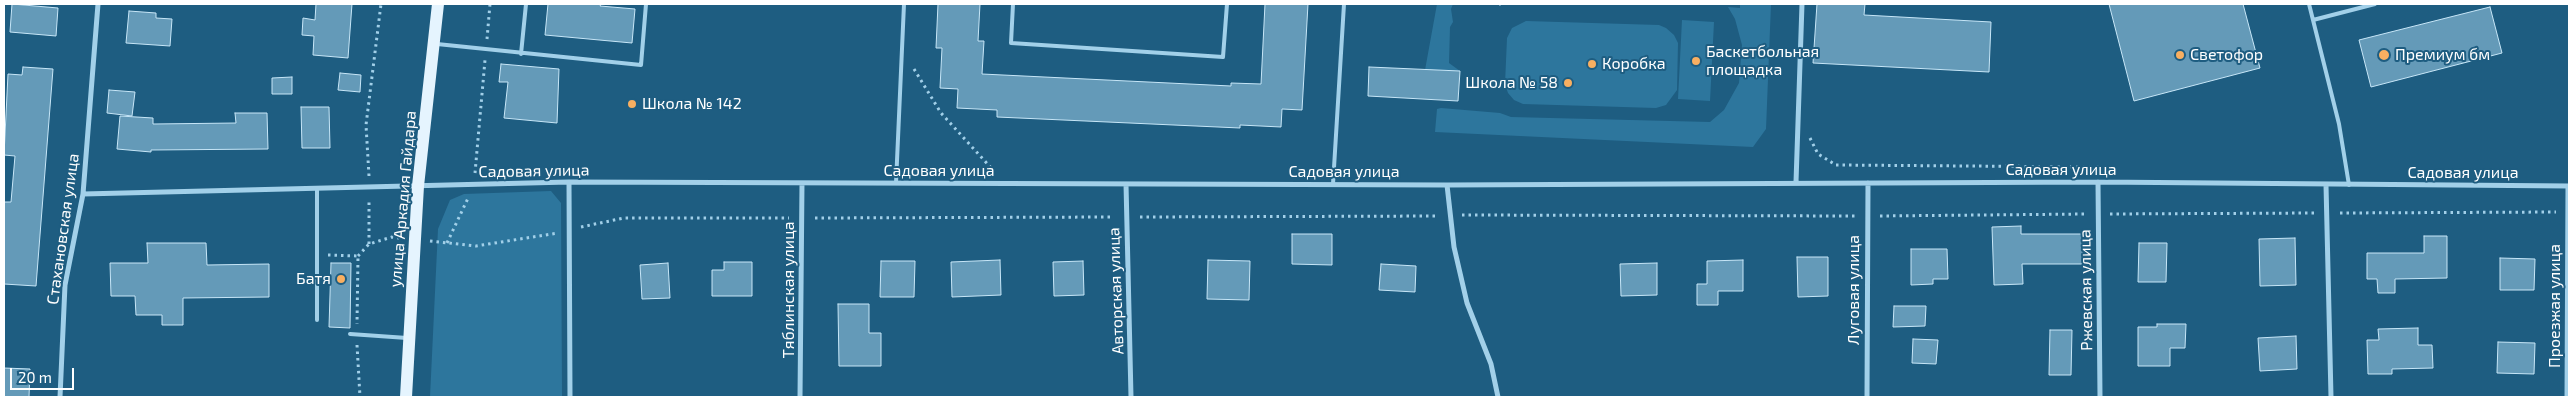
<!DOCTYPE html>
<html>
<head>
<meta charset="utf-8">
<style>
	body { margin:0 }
	#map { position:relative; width:2573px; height:401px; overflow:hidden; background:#1e5d81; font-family:"Exo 2",sans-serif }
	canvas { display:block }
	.frame { position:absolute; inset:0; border:5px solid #fff; pointer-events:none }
	.scale { position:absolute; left:10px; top:368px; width:64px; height:22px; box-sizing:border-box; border:2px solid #fff; border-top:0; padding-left:6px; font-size:15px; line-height:18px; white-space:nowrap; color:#fff; -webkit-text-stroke:4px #1e5d81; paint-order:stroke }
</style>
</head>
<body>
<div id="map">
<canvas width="2573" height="401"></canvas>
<div class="frame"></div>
<div class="scale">20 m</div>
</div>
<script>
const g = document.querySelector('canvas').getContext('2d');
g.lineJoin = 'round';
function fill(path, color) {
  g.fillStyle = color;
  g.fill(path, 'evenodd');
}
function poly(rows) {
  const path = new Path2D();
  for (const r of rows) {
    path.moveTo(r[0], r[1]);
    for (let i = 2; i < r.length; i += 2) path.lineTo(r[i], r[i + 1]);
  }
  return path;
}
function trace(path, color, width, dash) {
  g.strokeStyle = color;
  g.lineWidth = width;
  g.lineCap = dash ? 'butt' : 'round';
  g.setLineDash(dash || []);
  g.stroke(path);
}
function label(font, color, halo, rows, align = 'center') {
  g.font = font + ' "Exo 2",sans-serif';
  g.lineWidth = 4;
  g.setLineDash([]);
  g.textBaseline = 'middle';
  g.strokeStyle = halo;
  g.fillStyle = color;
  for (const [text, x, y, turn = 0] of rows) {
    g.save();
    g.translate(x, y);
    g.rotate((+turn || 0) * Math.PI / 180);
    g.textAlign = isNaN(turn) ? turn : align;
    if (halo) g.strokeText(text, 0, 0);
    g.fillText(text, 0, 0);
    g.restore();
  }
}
const green = poly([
	[1437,4,1453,4,1451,9,1453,22,1450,27,1449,63,1460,71,1425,70],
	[1740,4,1771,4,1766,129,1753,147,1435,132,1437,109,1441,108,1500,113,1511,117,1710,122,1724,110,1739,83,1742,45,1735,19,1728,7,1740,8],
	[1682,20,1714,22,1710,101,1678,99],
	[1526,21,1659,25,1666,28,1674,35,1678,43,1677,90,1666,105,1656,108,1523,104,1514,100,1508,93,1505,84,1507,38,1512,28],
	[551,191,561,203,562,397,430,397,438,229,450,200,464,194]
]);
const building = poly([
	[12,4,58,8,56,36,10,32,12,4],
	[316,4,352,4,348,58,313,55,314,36,302,35,303,18,315,20,316,4],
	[548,4,601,4,600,6,635,9,632,43,545,35,548,4],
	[938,4,980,4,978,41,984,41,982,74,1231,86,1231,83,1261,84,1265,4,1308,4,1302,110,1282,109,1281,127,1240,125,1240,128,997,117,997,110,957,108,958,89,940,88,942,48,936,48,938,4],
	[1817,4,1865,4,1864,15,1991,22,1989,72,1813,63,1817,4],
	[2109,4,2243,4,2260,68,2134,101,2109,4],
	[2490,7,2502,53,2371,87,2359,40,2490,7],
	[129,11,156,13,156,18,172,19,170,46,126,43,129,11],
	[501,64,559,69,557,123,504,118,508,82,499,82,501,64],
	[23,67,53,69,36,286,4,284,4,202,11,202,15,156,4,155,8,74,22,75,23,67],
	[1369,67,1460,71,1458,101,1368,96,1369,67],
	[340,73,361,75,360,92,338,90,340,73],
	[292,77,292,94,272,94,272,78,292,77],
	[109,90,135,92,132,116,107,113,109,90],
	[301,107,329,107,330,148,302,148,301,107],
	[235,113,267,113,268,149,151,150,151,152,117,149,120,116,153,118,153,124,236,123,235,113],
	[2021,226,2021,234,2089,234,2090,264,2022,264,2023,284,1994,285,1992,227,2021,226],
	[1292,234,1332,234,1332,265,1292,264,1292,234],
	[2424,236,2447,236,2447,278,2395,279,2395,293,2378,293,2377,279,2367,279,2367,253,2424,253,2424,236],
	[2295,238,2296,285,2260,286,2259,239,2295,238],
	[147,243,206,243,207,265,269,264,269,297,183,298,183,325,162,325,162,315,136,315,135,296,111,296,110,263,148,263,147,243],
	[2139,243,2167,243,2166,282,2138,282,2139,243],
	[1911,249,1947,249,1948,279,1933,279,1933,284,1911,285,1911,249],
	[1797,257,1828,257,1828,296,1798,297,1797,257],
	[2500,258,2535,259,2534,290,2500,290,2500,258],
	[1000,260,1001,295,952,297,951,262,1000,260],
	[1208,260,1250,261,1249,300,1207,299,1208,260],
	[1743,260,1743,291,1718,291,1718,305,1697,305,1697,284,1707,284,1707,261,1743,260],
	[881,261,915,261,914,297,880,297,881,261],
	[1083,261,1084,295,1054,296,1053,262,1083,261],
	[724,262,752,262,752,296,712,296,712,270,724,270,724,262],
	[331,263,351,263,350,328,329,327,331,263],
	[668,263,670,298,642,299,640,265,668,263],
	[1657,263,1657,295,1621,296,1620,264,1657,263],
	[1381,264,1416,266,1415,292,1379,290,1381,264],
	[838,304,869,304,869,333,881,333,881,366,839,366,838,304],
	[1894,306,1926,306,1925,326,1893,327,1894,306],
	[2157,324,2186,324,2185,348,2170,348,2170,366,2138,366,2138,327,2157,327,2157,324],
	[2418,328,2418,345,2432,345,2433,368,2392,369,2392,374,2368,374,2367,340,2379,340,2378,329,2418,328],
	[2050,330,2072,330,2071,375,2049,375,2050,330],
	[2296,336,2297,369,2260,371,2258,338,2296,336],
	[1913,339,1938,340,1936,364,1912,363,1913,339],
	[2498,342,2535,343,2534,374,2497,373,2498,342],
	[4,368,30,369,29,397,4,397,4,368]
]);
const path = poly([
	[1500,4,1501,5],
	[487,39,490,4],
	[914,69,941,113,993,170],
	[1810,138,1818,154,1836,165,2101,167],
	[475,173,485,60],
	[369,176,366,125,381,4],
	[2340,213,2556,212],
	[2110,214,2314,213],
	[1462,215,1856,216],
	[1880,216,2086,214],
	[1140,217,1439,216],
	[815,218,1114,217],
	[581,227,624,218,789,218],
	[430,241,476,246,558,233],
	[447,243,469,196],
	[369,244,369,200],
	[328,255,358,256,357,324],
	[358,256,369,244,392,237,399,238],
	[357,345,360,397]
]);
const lane = poly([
	[1013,4,1011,43,1223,57,1227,4],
	[2309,4,2339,124,2349,185],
	[2313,20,2375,4],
	[437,44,641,65,646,4],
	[521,54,526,4],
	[896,183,904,4],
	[1333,184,1344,4],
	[317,188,317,320],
	[350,334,407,338]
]);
const street = poly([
	[569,182,570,397],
	[1796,182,1802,4],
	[2098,182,2100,397],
	[1126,184,1131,397],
	[1447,185,1454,247,1467,303,1491,364,1498,397],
	[2326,185,2331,397],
	[83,194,569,182,1447,185,2098,182,2569,186],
	[60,397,65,285,83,194,98,4],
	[800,397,802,183],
	[1867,397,1868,183],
	[2567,397,2568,186]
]);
const primary = poly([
	[406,397,418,186,438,4]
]);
const markers = [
	[2180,55,5,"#f8af61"],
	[2384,55,6,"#f8af61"],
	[1696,61,5,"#f8af61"],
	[1592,64,5,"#f8af61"],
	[1568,83,5,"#f8af61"],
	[632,104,5,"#f8af61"],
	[341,279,5,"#f8af61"]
];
const poiNames = [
	["Баскетбольная",1706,52],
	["площадка",1706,70],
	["Светофор",2190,55],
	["Премиум бм",2395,55],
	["Коробка",1602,64],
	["Школа № 58",1558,83,"right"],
	["Школа № 142",642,104],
	["Батя",331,279,"right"]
];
const streetNames = [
	["Садовая улица",2061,170],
	["Садовая улица",534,171,-1],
	["Садовая улица",939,171],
	["Садовая улица",1344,172],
	["Садовая улица",2463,173],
	["улица Аркадия Гайдара",403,199,-85],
	["Стахановская улица",63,229,-82],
	["Тяблинская улица",789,290,-90],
	["Луговая улица",1854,290,-90],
	["Ржевская улица",2086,290,-91],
	["Авторская улица",1116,291,-92],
	["Проезжая улица",2555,306,-90]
];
fill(green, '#2d769d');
fill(building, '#649ab8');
trace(building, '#c7e6f7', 1);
trace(path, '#a2d0e9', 3, [2.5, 4]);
trace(lane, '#a2d0e9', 4);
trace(street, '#a2d0e9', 5);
trace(primary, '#e5f4fe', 12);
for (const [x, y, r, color] of markers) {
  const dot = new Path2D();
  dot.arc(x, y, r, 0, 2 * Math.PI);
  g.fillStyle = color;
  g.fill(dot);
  trace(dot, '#1e5d81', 2);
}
label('16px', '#fff', '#1e5d81', poiNames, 'left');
label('16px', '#fff', '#1e5d81', streetNames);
</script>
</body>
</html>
